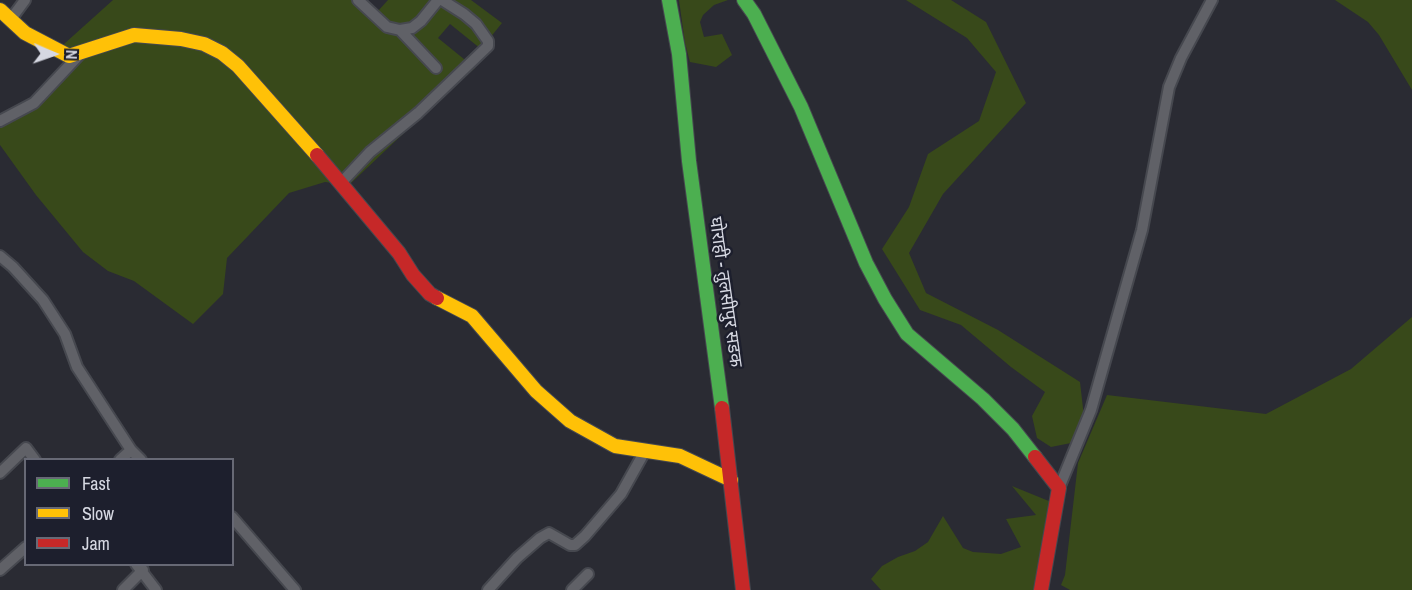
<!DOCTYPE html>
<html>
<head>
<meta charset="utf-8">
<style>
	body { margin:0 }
	#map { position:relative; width:1412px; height:590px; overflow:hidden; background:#2a2b33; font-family:"Archivo Narrow",sans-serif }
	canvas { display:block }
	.legend { position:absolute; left:24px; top:458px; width:210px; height:108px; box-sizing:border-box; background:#1d1f2d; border:2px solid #676975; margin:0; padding:8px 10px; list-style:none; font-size:18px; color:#d6d8e2 }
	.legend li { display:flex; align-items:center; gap:12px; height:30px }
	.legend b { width:30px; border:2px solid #676975 }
	.north { position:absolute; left:24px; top:24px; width:60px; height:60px; -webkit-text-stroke:4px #1d1f2d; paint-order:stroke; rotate:92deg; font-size:16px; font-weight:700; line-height:24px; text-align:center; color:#d6d8e2 }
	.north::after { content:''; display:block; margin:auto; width:21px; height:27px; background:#d6d8e2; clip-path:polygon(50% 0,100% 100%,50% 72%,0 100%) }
</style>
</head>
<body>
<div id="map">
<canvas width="1412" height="590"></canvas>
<ul class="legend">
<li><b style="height:8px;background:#4caf50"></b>Fast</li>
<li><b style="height:8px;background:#ffc107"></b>Slow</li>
<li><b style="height:8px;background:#c62828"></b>Jam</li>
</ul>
<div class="north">N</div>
</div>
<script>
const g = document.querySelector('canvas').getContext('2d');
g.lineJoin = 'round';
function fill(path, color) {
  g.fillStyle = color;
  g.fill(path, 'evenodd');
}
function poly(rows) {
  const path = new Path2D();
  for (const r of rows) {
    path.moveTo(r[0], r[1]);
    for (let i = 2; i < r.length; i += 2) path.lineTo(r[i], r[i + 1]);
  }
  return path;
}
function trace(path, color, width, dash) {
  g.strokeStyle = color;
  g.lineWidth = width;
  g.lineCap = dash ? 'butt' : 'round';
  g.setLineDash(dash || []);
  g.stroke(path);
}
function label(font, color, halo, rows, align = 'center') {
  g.font = font + ' "Archivo Narrow","Noto Sans Devanagari",sans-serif';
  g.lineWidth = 5;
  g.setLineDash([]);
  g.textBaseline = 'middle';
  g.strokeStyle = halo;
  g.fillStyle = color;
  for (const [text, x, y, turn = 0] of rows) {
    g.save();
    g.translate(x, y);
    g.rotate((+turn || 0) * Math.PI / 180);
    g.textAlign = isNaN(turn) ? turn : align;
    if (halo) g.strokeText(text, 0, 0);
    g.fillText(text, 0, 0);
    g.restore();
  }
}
const green = poly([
	[113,0,366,0,378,11,388,0,471,0,502,23,481,49,450,24,438,38,475,68,444,95,349,185,325,182,289,193,227,258,223,294,193,324,134,281,108,271,83,252,36,195,0,145,0,123,29,112,73,71,64,44],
	[679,0,728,0,714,5,703,15,700,22,704,37,722,34,732,55,716,67,690,62,685,43],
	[906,0,951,0,986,22,1026,103,943,194,909,253,926,293,998,330,1080,382,1084,417,1071,443,1051,447,1037,438,1032,416,1045,392,1011,367,961,325,920,310,882,249,909,207,928,154,979,121,996,72,967,38],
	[1335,0,1412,0,1412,90,1379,35,1368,22],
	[1412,317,1412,590,1070,590,1061,585,1065,575,1078,463,1107,395,1266,414,1351,369],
	[1012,486,1061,506,1042,590,881,590,871,579,882,566,898,557,915,551,928,542,943,516,963,548,973,552,1001,554,1021,547,1006,519,1036,515]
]);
const street = poly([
	[358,0,387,27,400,30,412,28,421,21,438,0],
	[11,19,25,0],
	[400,30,436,68],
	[0,121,34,103,81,53],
	[341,183,370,152,418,113,488,46,488,41,476,24,464,14,442,0],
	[0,256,13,267,43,300,65,334,77,367,131,450,141,460],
	[120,460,131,450],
	[0,473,26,448,35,460],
	[1059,488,1091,410,1142,230,1169,87,1181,58,1212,0],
	[232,517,295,590],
	[136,564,156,590],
	[0,570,26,547],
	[123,590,143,570],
	[488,590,517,558,540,538,549,533,570,545,575,545,585,536,621,494,645,451],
	[572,590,588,574]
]);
const fast = poly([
	[669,0,679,54,689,161,722,408],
	[744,0,754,14,801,107,866,263,885,299,907,334,983,399,1013,429,1035,457]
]);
const slow = poly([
	[0,10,25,33,69,56,134,35,181,39,204,44,222,53,238,66,317,155],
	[437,298,472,316,536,391,570,421,615,446,680,456,731,480]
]);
const jam = poly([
	[317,155,399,253,413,275,430,294,437,298],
	[722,408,743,590],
	[1035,457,1059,488,1041,590]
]);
const streetNames = [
	["घोराही - तुलसीपुर सडक",725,292,82]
];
fill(green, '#38491a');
trace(street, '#46484f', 14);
trace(fast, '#46484f', 16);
trace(slow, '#46484f', 16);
trace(jam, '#46484f', 16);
trace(street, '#606167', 10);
trace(fast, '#4caf50', 14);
trace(slow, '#ffc107', 14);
trace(jam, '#c62828', 14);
label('18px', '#d6d8e2', '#1d1f2d', streetNames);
</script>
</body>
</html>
